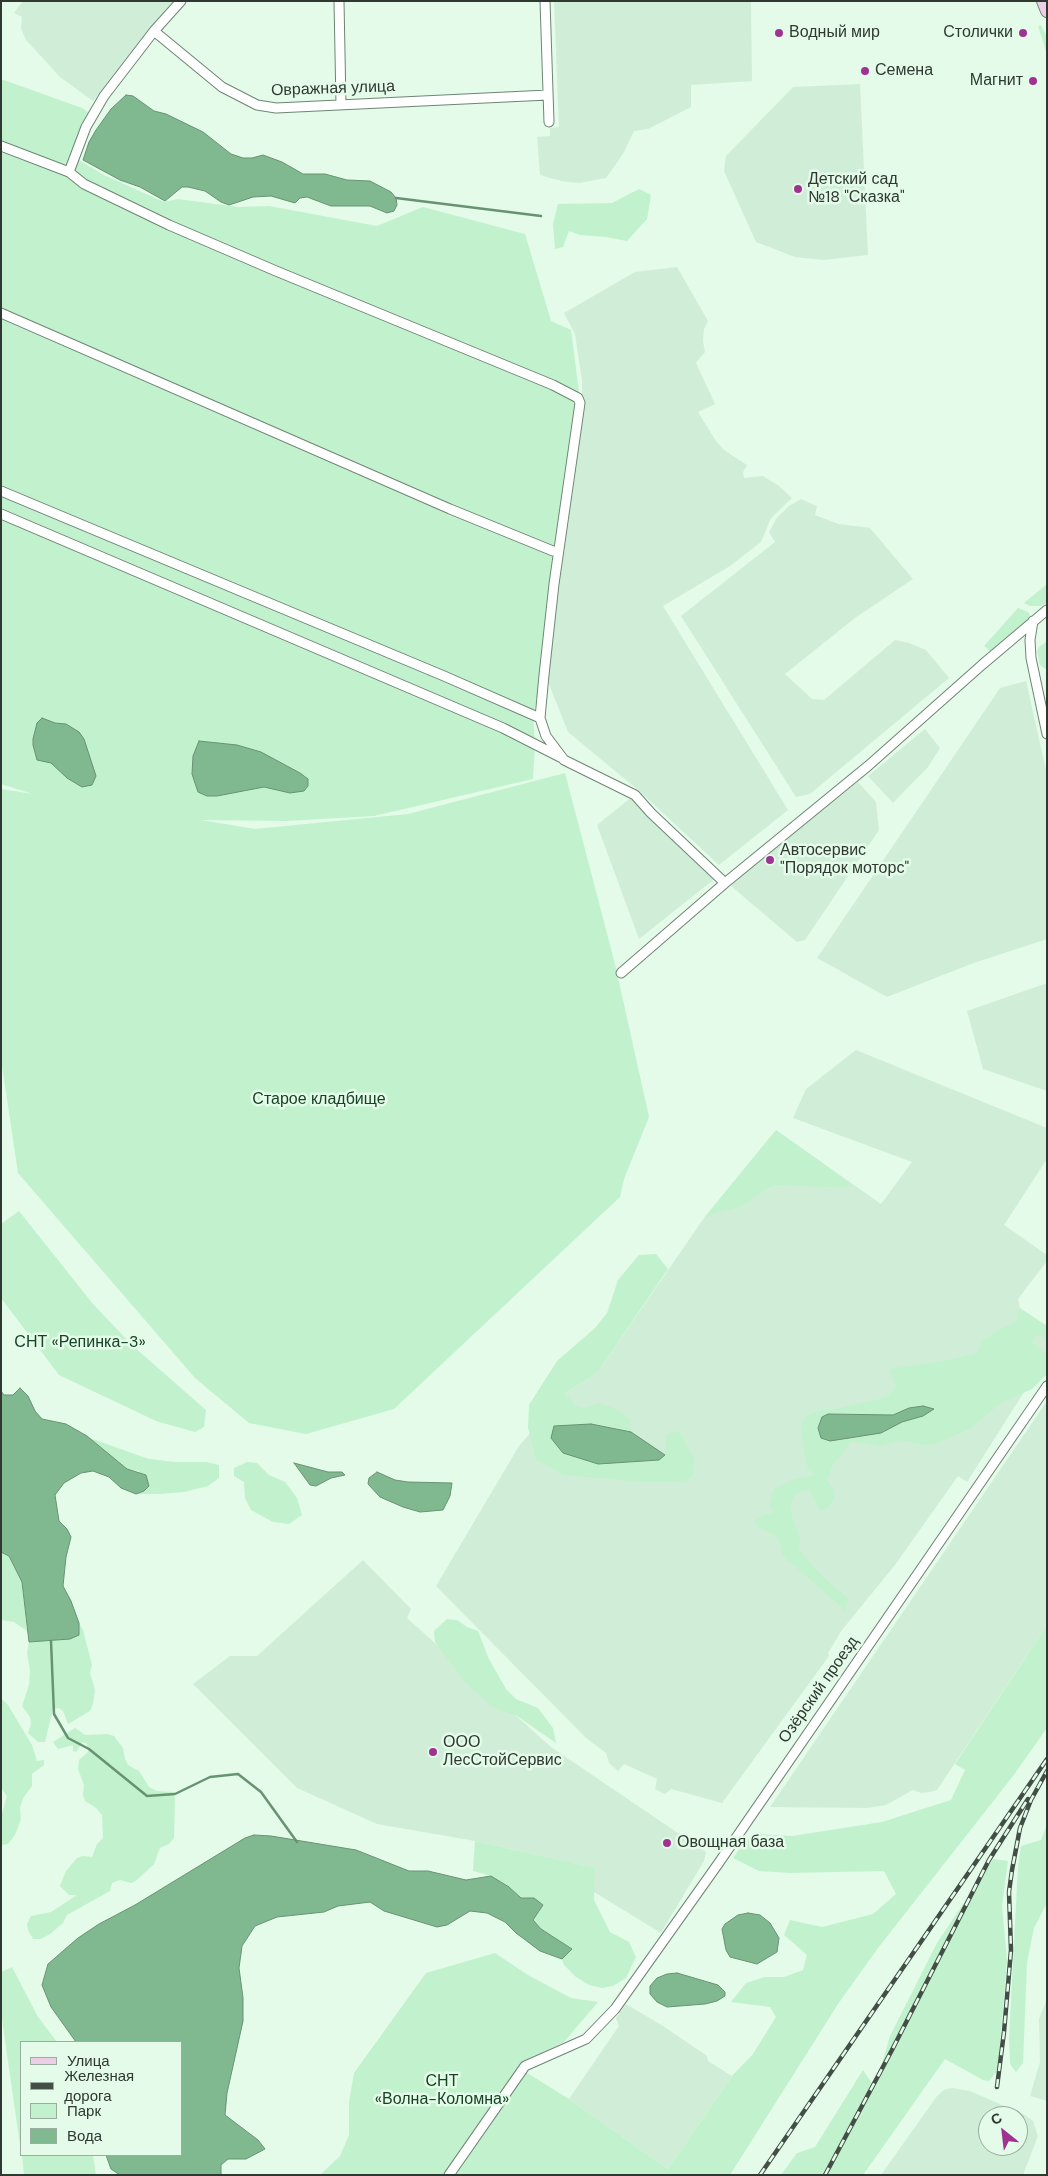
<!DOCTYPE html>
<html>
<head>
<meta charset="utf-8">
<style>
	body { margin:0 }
	#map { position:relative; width:1048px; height:2176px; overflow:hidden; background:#e3fbe8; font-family:"DM Sans",sans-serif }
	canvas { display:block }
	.frame { position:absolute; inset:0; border:2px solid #2f3932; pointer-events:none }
	.legend { position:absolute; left:20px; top:2041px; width:162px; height:115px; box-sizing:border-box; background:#e3fbe8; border:1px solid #9bad9f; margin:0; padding:6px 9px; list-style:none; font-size:15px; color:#2f3932 }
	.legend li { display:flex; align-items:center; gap:10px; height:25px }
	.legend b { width:25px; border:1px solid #9bad9f }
	.north { position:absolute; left:978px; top:2106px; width:50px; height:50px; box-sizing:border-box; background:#e3fbe8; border:1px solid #9bad9f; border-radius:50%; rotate:331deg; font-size:14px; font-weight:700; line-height:20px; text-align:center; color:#2f3932 }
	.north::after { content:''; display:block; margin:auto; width:18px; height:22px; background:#a03391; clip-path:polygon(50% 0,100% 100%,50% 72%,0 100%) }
</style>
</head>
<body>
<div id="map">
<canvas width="1048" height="2176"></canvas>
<div class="frame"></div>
<ul class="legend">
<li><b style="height:6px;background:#eccee7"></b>Улица</li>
<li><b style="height:6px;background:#424e46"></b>Железная дорога</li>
<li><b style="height:14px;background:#c1f2cd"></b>Парк</li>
<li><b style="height:14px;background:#80b98f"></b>Вода</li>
</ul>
<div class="north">С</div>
</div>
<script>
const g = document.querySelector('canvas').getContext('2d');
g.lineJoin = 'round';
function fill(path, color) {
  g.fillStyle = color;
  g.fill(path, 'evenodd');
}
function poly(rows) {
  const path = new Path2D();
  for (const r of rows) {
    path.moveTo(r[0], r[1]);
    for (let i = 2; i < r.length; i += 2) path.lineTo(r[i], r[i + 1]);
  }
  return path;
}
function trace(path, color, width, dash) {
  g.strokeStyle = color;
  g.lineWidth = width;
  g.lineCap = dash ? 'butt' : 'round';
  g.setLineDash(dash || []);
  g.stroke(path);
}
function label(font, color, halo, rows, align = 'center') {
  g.font = font + ' "DM Sans",sans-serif';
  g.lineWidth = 5;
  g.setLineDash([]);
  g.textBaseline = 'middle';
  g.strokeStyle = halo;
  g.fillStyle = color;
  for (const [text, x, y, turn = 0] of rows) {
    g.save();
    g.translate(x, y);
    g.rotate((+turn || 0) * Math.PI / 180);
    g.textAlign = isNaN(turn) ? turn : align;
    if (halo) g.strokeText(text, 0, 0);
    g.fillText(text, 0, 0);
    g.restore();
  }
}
const built = poly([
	[23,1,174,1,93,101,60,77,26,40,21,28,22,17,14,13],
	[554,1,751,1,752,81,691,85,691,107,648,129,634,131,623,154,606,178,579,183,561,181,540,175,537,137,550,136,550,128,559,127],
	[860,84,868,255,824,260,795,257,756,242,724,171,726,156,793,87],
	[677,267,708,321,704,329,703,341,705,352,696,363,715,404,698,412,716,441,724,450,747,465,743,472,744,478,763,476,779,486,792,498,771,518,761,542,730,566,663,606,788,810,719,865,637,789,568,732,545,674,567,526,582,402,582,381,575,334,564,313,635,272],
	[801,499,817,506,815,515,839,524,870,528,913,579,855,618,785,674,812,699,824,700,895,640,909,643,926,650,949,678,810,794,796,797,681,616,775,542,769,532,776,519,789,506],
	[1026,681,1047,774,1047,939,971,964,887,997,817,958,1000,688],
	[925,729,940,748,928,767,893,803,868,776],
	[858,782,876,802,879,830,805,940,797,942,731,886,749,867],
	[633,796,717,877,639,939,597,825],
	[1047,983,1047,1091,983,1069,967,1011],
	[856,1050,1047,1128,1047,1159,1004,1225,1047,1255,1047,1261,1018,1299,1020,1308,1047,1326,1047,1356,967,1482,958,1476,895,1565,842,1630,828,1653,829,1656,722,1803,671,1789,665,1794,655,1789,657,1779,624,1764,618,1771,609,1763,606,1753,586,1738,436,1586,519,1446,564,1394,597,1373,704,1218,776,1130,881,1204,912,1162,793,1118,806,1089],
	[1047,1401,1047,1625,937,1790,930,1792,921,1793,913,1790,886,1805,867,1808,770,1807],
	[363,1560,411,1609,407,1618,551,1747,706,1852,704,1861,661,1933,594,1892,594,1868,475,1841,377,1824,297,1788,193,1684,230,1656,257,1656],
	[1047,1999,1047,2101,1030,2096,1040,2062,1039,2019],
	[626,2004,663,2026,707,2056,708,2061,732,2076,668,2169,569,2099,619,2026,616,2018],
	[952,2088,970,2091,1025,2115,1033,2121,1038,2136,1023,2175,881,2175,937,2096,944,2090],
	[988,2116,1018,2116,1018,2146,988,2146]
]);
const green = poly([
	[1041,25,1047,37,1047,54,1038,26],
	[1,79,82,108,89,113,72,156,104,175,164,202,178,199,238,207,269,206,377,226,423,207,525,234,551,321,571,330,579,392,575,411,540,684,533,715,535,743,533,779,374,816,286,821,201,820,255,829,408,814,565,773,615,964,649,1117,624,1179,620,1197,394,1409,306,1434,249,1423,195,1378,18,1173,1,1059,1,789,33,794,1,784],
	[639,189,651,195,647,219,627,241,606,237,580,235,569,231,563,247,555,249,553,224,558,204,612,203],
	[1047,584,1047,603,1040,606,1030,606,1024,603],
	[1018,608,1028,612,1030,615,1028,620,992,652,990,651,984,646],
	[1047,641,1047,670,1040,665,1037,651,1039,647],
	[776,1130,854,1186,831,1187,773,1185,740,1207,718,1212,704,1218],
	[19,1211,93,1304,133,1346,206,1410,204,1427,195,1432,156,1421,59,1375,1,1298,1,1224],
	[656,1254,668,1269,597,1373,564,1394,570,1398,575,1405,584,1408,599,1403,616,1409,630,1419,631,1432,591,1424,554,1426,598,1464,659,1460,665,1455,667,1434,679,1431,694,1458,693,1475,687,1480,677,1482,643,1482,563,1475,536,1459,528,1428,529,1405,557,1361,595,1328,607,1313,618,1280,639,1255],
	[1019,1308,1047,1326,1047,1338,1037,1335,1032,1342,1047,1355,1047,1374,1032,1389,1001,1403,970,1429,934,1444,923,1445,900,1440,882,1446,851,1441,842,1454,831,1467,827,1481,833,1488,835,1496,829,1507,820,1511,810,1491,803,1490,794,1496,790,1505,792,1516,800,1539,799,1548,810,1563,832,1585,848,1598,846,1611,783,1556,779,1541,771,1533,757,1527,755,1521,763,1515,773,1512,769,1503,774,1489,794,1479,815,1475,808,1469,805,1458,801,1426,806,1416,819,1410,835,1409,887,1397,896,1387,890,1369,948,1360,978,1353,981,1342,998,1330,1016,1322],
	[923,1406,923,1416,902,1422,882,1433,830,1441,821,1438,818,1428,828,1414,893,1415,909,1408],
	[87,1437,149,1459,175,1462,207,1462,219,1465,219,1478,208,1486,184,1492,159,1494,136,1494,144,1491,139,1471,127,1469],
	[247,1462,257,1463,269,1475,285,1482,297,1498,302,1515,289,1524,273,1522,251,1510,245,1498,244,1482,234,1476,234,1468],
	[1,1552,9,1556,22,1582,27,1631,14,1622,1,1620],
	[447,1619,457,1620,467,1627,478,1631,489,1659,506,1689,516,1699,538,1708,553,1728,556,1743,517,1716,492,1707,464,1681,435,1642,434,1631],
	[79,1623,83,1630,92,1665,90,1673,95,1690,93,1704,90,1711,68,1724,63,1711,59,1708,53,1709,45,1742,38,1742,28,1733,31,1724,30,1717,22,1706,29,1685,30,1670,27,1653,29,1642,58,1640,78,1635],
	[1047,1625,1047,1728,1013,1776,878,1948,838,2004,730,2175,320,2175,340,2156,349,2135,349,2102,354,2073,426,1973,495,1953,528,1975,571,1998,598,2002,564,2042,520,2063,524,2071,569,2099,668,2169,732,2076,753,2054,776,2017,770,2007,731,2002,746,1983,765,1977,784,1977,803,1970,807,1955,784,1935,790,1920,822,1927,873,1914,896,1894,884,1871,790,1873,759,1871,733,1858,743,1843,756,1834,792,1836,882,1822,951,1800,965,1770,955,1764],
	[1,1698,8,1705,32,1745,37,1761,44,1760,44,1765,32,1774,32,1786,23,1798,20,1808,21,1819,15,1835,8,1844,2,1845,1,1817,7,1796,1,1788],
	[75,1728,85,1735,107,1734,114,1736,123,1748,125,1759,128,1765,139,1771,149,1787,157,1791,173,1792,175,1799,174,1838,169,1844,160,1848,154,1864,137,1880,131,1883,120,1880,112,1883,110,1891,67,1915,63,1923,50,1934,41,1939,33,1939,28,1930,27,1924,31,1916,51,1912,77,1895,69,1895,60,1886,66,1871,77,1858,83,1856,92,1857,97,1844,103,1838,102,1815,96,1808,85,1801,83,1795,84,1785,78,1769,79,1760,88,1752,87,1744,83,1742,76,1752,73,1751,73,1745,58,1749,53,1742],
	[1047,1824,1047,1903,1034,1928,1027,1963,1023,2063,1016,2072,1010,2064,1009,2039,1018,1866,1021,1846,1041,1840],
	[475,1841,595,1868,594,1900,610,1932,629,1942,636,1957,626,1978,613,1986,602,1988,589,1985,576,1977,564,1965,562,1959,572,1949,541,1929,533,1920,540,1910,534,1899,521,1898,509,1887,491,1876,473,1871],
	[993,1859,1008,1861,1002,1905,1007,1960,998,2069,989,2081,983,2080,945,2059,863,2175,781,2175,797,2153,815,2147,863,2070,875,2088,890,2036,937,1943],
	[12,1967,38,2017,57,2042,21,2042,21,2152,1,2012,1,1972],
	[22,2155,93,2155,96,2175,24,2175]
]);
const water = poly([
	[126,95,133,96,154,111,166,114,203,132,231,154,243,158,252,158,263,155,282,162,303,174,325,174,347,180,370,181,391,192,396,198,397,205,394,211,387,213,370,206,331,206,307,197,300,198,295,203,271,196,253,197,229,205,221,202,205,191,188,187,182,187,165,201,140,187,120,180,83,160,89,142,96,130,111,109,126,95],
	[42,718,55,723,66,724,79,732,84,739,96,776,92,785,82,787,67,778,51,763,37,760,33,745,33,739,37,723,42,718],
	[199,741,237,745,261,752,300,773,308,779,308,786,304,791,290,793,264,787,217,796,207,796,198,792,192,774,193,756,199,741],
	[20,1388,28,1396,35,1411,42,1419,66,1424,87,1436,127,1469,146,1475,149,1486,144,1491,136,1494,121,1488,109,1477,93,1471,81,1473,64,1483,55,1495,59,1521,67,1529,71,1537,66,1557,63,1586,71,1601,79,1623,79,1635,70,1639,29,1642,22,1582,9,1556,1,1552,1,1391,4,1395,13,1395,20,1388],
	[923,1406,934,1409,923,1416,902,1422,881,1433,830,1441,821,1438,818,1428,822,1417,828,1414,893,1415,909,1408,923,1406],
	[591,1424,631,1432,665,1455,659,1460,598,1464,563,1453,551,1438,554,1426,591,1424],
	[294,1463,328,1472,342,1472,345,1475,331,1478,316,1486,310,1485,294,1463],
	[377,1472,395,1480,408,1482,452,1483,450,1496,443,1510,420,1512,403,1507,380,1497,368,1484,369,1478,377,1472],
	[254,1835,271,1836,356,1850,409,1871,428,1871,466,1880,491,1876,509,1887,521,1898,534,1898,543,1905,533,1920,541,1929,572,1949,562,1959,540,1951,516,1933,505,1922,487,1913,470,1911,447,1925,437,1927,384,1911,370,1902,338,1906,324,1912,277,1917,255,1926,242,1946,239,1968,243,1998,243,2021,227,2093,225,2115,258,2140,265,2149,246,2159,228,2159,221,2165,221,2175,120,2175,111,2169,106,2155,181,2155,181,2042,76,2042,51,2007,42,1985,48,1964,78,1938,99,1924,135,1905,245,1838,254,1835],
	[748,1913,760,1915,770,1923,779,1938,777,1952,757,1964,730,1957,726,1950,722,1929,725,1924,738,1915,748,1913],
	[677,1973,718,1985,725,1992,725,1996,717,2001,705,2004,667,2007,657,2002,650,1994,650,1986,657,1978,667,1974,677,1973]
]);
const stream = poly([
	[396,198,541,216],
	[51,1641,54,1714,68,1738,89,1749,147,1796,175,1794,210,1777,238,1774,261,1792,297,1842]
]);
const street = poly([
	[181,1,154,31,222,87,257,105,276,108,548,95],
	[339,1,341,105],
	[545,1,549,122],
	[1,146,69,172,84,184,169,225,276,271,553,385,578,398,580,403,554,584,544,675,540,718,546,736,564,760,635,795,651,813,725,883],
	[69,172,86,127,104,96,154,31],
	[1,313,450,509,553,551],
	[1,491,444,676,540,718],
	[1,514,503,728,560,757],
	[1033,621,1030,640,1031,658,1047,734],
	[621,973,725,883,868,766,983,664,1047,610],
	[449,2175,525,2066,586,2039,615,2009,718,1864,1047,1386]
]);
const secondary = poly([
	[1043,1,1047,11]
]);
const rail = poly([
	[997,2087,1004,2032,1011,1950,1009,1892,1012,1870,1020,1828,1031,1800,1047,1771],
	[760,2175,1047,1759],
	[825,2175,892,2050,989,1860,1028,1799]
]);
const markers = [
	[779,33,5,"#a03391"],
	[1023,33,5,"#a03391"],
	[865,71,5,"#a03391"],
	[1033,81,5,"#a03391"],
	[798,189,5,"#a03391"],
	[770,860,5,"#a03391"],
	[433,1752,5,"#a03391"],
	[667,1843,5,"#a03391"]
];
const poiNames = [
	["Водный мир",789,33],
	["Столички",1013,33,"right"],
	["Семена",875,71],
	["Магнит",1023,81,"right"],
	["Детский сад",808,180],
	["№18 \"Сказка\"",808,198],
	["Автосервис",780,851],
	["\"Порядок моторс\"",780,869],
	["ООО",443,1743],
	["ЛесСтойСервис",443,1761],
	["Овощная база",677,1843]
];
const streetNames = [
	["Овражная улица",333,89,-2],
	["Озёрский проезд",819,1690,-55]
];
const parkNames = [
	["Старое кладбище",319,1100],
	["СНТ «Репинка-3»",80,1343],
	["СНТ",442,2082],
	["«Волна-Коломна»",442,2100]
];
fill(built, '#d0eed7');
fill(green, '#c1f2cd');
fill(water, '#80b98f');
trace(water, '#689373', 1);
trace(stream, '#689373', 2.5);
trace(street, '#6f8574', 11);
trace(secondary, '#6f8574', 14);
trace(street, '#fff', 9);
trace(secondary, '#eccee7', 12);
trace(rail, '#424e46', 4.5);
trace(rail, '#e3fbe8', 2.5, [8]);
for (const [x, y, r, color] of markers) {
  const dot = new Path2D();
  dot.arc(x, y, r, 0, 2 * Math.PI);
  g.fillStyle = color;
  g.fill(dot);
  trace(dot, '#e3fbe8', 2);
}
label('16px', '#2f3932', '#e3fbe8', poiNames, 'left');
label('16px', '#2f3932', '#e3fbe8', streetNames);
label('16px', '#164225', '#e3fbe8', parkNames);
</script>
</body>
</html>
